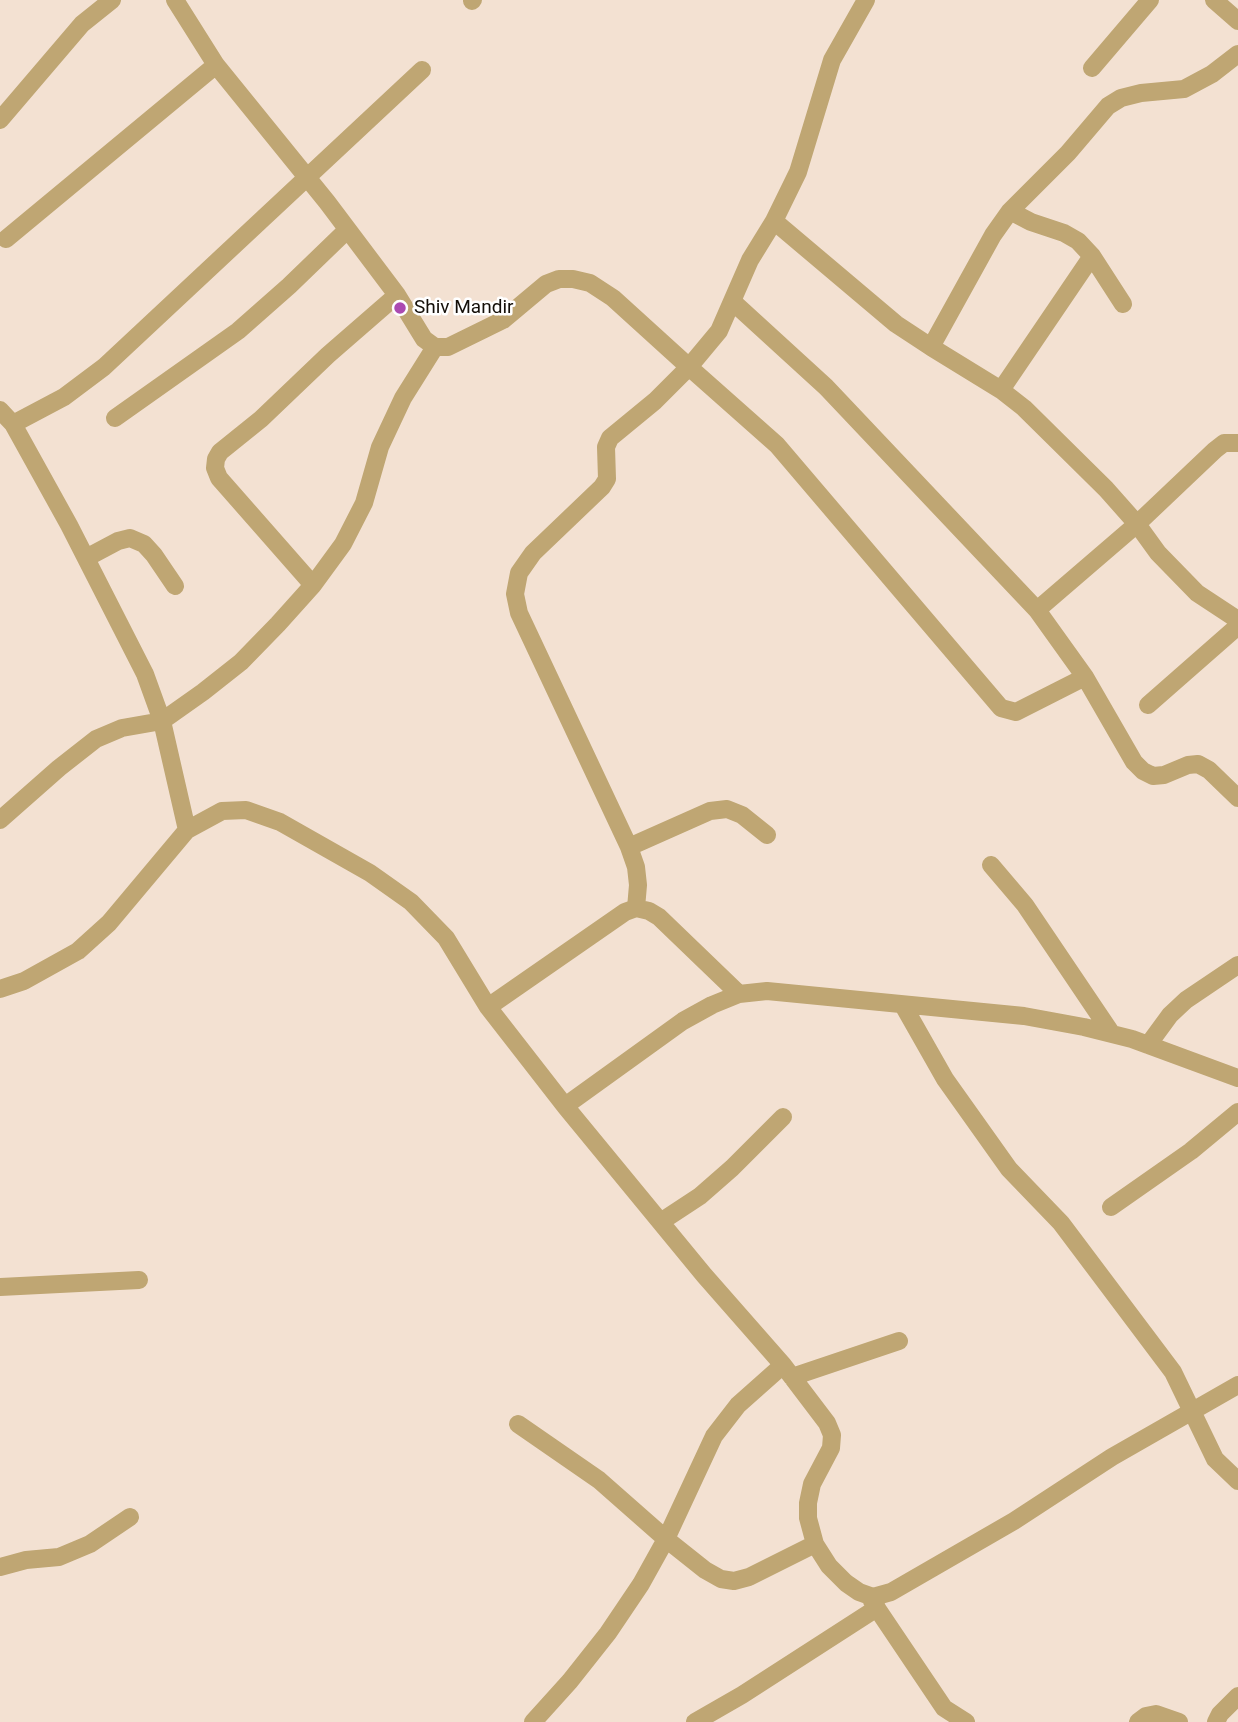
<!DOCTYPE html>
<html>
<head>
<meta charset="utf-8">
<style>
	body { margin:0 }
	canvas { display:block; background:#f3e1d2 }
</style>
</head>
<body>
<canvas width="1238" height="1722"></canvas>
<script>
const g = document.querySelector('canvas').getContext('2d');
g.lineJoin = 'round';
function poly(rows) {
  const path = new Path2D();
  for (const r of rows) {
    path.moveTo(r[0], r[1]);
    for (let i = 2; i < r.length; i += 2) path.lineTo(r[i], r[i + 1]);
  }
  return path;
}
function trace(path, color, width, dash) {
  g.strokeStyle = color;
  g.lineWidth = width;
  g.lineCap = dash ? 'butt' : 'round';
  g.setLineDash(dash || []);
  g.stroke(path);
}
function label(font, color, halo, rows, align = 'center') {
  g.font = font + ' Roboto,sans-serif';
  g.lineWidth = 5;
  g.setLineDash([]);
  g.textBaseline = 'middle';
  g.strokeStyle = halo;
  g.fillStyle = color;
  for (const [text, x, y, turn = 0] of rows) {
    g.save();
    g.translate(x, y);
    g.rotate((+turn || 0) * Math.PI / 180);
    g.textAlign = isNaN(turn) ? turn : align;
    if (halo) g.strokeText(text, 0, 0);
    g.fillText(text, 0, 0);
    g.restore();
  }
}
const street = poly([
	[175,0,216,65,327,202,397,295,424,339,435,347,448,347,503,320,546,284,559,279,573,279,590,283,613,298,689,367,655,401,610,438,606,447,607,479,602,487,533,553,519,573,515,594,519,613,629,847,636,867,638,885,636,908],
	[866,0,832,60,798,172,774,221,896,324,931,347,993,235,1010,211,1068,153,1108,106,1121,98,1141,93,1184,89,1212,74,1238,54],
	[1214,0,1238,21],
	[472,1,473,0],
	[1092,68,1150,0],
	[0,120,82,24,112,0],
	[1010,211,1031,222,1064,233,1078,241,1092,256,1123,304],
	[774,221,750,260,719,331,689,367,777,445,1001,708,1016,712,1085,677],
	[6,239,216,65],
	[733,302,826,387,1037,610,1085,677,1134,762,1143,771,1153,776,1164,775,1188,765,1198,764,1209,770,1238,798],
	[931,347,1001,390,1024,408,1106,489,1137,524,1158,553,1197,593,1238,620],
	[1001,390,1092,256],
	[0,410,13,424,69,525,145,674,162,721,187,830],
	[115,418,238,331,289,286,347,230],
	[13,424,64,397,104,367,422,70],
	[86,558,118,541,130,538,144,544,154,555,175,586],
	[313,585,219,478,215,468,216,459,220,452,261,419,328,355,397,295],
	[1037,610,1137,524,1215,450,1224,443,1238,443],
	[1148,705,1238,626],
	[0,820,59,768,96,739,122,728,162,721,203,692,241,662,278,624,313,585,343,544,364,503,380,447,403,398,435,347],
	[629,847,710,811,727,809,742,815,767,835],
	[991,865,1025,905,1112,1034],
	[0,989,24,981,78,951,109,923,187,830,222,811,246,810,280,822,370,873,411,902,446,938,488,1007,565,1106,704,1275,783,1365,827,1423,832,1435,831,1448,812,1484,808,1503,808,1518,815,1544,829,1566,846,1583,859,1592,873,1597,891,1592,1014,1521,1112,1457,1238,1385],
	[903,1005,945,1079,1009,1169,1061,1223,1173,1372,1215,1459,1238,1481],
	[488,1007,625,912,636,908,649,911,659,917,739,994],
	[1148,1045,1170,1015,1186,1000,1238,965],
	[565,1106,683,1021,712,1005,739,994,767,991,1024,1016,1084,1027,1132,1039,1238,1078],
	[1111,1207,1191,1151,1238,1112],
	[662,1221,700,1196,732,1168,783,1117],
	[0,1287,139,1280],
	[792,1377,899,1341],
	[518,1424,599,1480,666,1539,705,1570,721,1579,734,1581,749,1577,815,1544],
	[0,1567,26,1560,59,1557,90,1544,130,1517],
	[872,1601,944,1708,966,1722],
	[533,1722,570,1681,608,1633,641,1584,666,1539,714,1436,738,1405,783,1365],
	[695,1722,742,1695,877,1608],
	[1138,1722,1146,1716,1156,1714,1179,1722],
	[1216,1722,1220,1714,1238,1696]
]);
const markers = [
	[400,308,7,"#ab4ab1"]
];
const poiNames = [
	["Shiv Mandir",414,308]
];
trace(street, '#bfa673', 18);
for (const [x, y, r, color] of markers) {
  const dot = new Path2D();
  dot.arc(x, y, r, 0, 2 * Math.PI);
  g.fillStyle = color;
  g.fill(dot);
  trace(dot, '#fff', 2.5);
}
label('19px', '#140f09', '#fff', poiNames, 'left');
</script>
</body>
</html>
